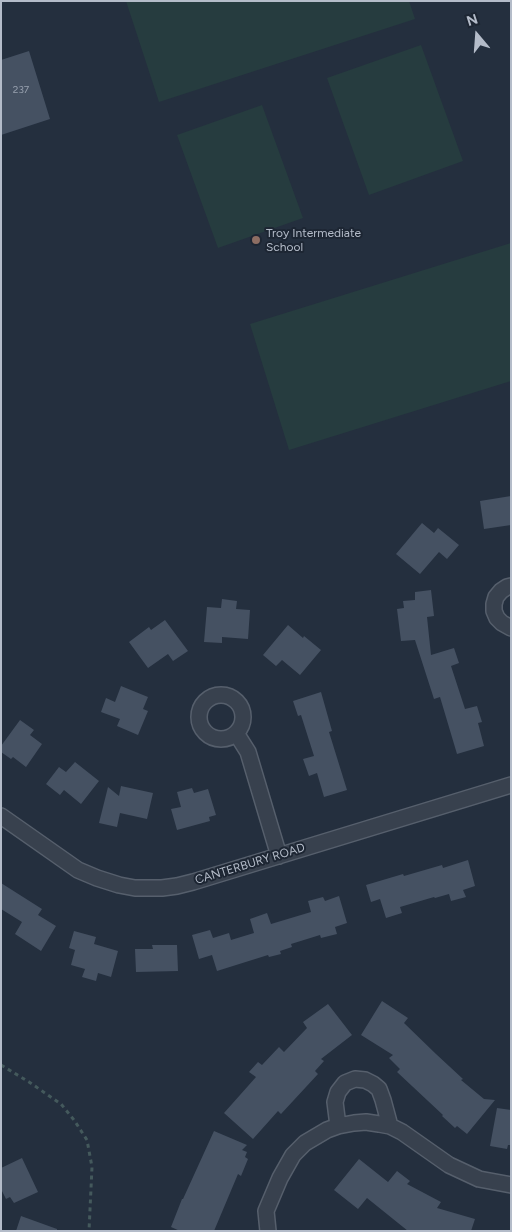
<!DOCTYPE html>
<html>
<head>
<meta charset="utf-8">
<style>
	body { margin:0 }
	#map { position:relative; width:512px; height:1232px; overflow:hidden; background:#242f3e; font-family:Figtree,sans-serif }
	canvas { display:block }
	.frame { position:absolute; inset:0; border:2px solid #b4bcc9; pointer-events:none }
	.north { position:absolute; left:452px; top:10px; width:50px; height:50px; -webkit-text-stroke:4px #1d2633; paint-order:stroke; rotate:342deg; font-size:14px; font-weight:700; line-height:20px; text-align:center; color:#b4bcc9 }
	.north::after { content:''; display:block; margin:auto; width:18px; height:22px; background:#b4bcc9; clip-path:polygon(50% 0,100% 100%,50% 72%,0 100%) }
</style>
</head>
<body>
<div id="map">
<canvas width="512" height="1232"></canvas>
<div class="frame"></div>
<div class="north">N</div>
</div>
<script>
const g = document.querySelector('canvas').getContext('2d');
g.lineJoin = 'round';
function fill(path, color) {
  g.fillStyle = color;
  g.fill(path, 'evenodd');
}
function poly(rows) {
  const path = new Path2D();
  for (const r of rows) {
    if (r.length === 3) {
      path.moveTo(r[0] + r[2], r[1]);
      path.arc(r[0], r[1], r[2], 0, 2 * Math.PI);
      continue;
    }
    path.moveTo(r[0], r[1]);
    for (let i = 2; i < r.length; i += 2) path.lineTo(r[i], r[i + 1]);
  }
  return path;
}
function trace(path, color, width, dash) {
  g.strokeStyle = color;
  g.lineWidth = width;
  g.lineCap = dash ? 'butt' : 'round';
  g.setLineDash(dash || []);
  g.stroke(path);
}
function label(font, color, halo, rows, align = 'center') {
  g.font = font + ' Figtree,sans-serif';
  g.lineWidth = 4;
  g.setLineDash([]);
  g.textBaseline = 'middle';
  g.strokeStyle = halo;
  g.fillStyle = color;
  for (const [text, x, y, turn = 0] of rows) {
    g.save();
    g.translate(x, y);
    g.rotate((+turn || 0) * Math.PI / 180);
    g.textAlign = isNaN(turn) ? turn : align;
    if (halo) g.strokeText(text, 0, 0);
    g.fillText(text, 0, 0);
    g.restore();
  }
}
const green = poly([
	[126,1,409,1,415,19,159,102],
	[421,45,463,161,369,195,327,78],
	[262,105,303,218,218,248,177,135],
	[511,243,511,381,289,450,250,324]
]);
const building = poly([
	[29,51,50,119,1,135,1,60],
	[511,496,511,525,484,529,480,501],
	[422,523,434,533,438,528,459,545,447,559,439,552,420,574,396,554],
	[431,590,434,616,427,617,431,655,454,648,459,663,451,666,465,709,477,706,482,722,478,723,484,746,457,754,440,697,434,699,415,640,401,641,397,609,404,608,403,601,415,600,415,592],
	[222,599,237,601,236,609,250,610,248,639,222,637,222,643,204,642,207,607,221,608],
	[165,620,188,651,173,661,168,654,148,668,129,642,149,627,151,630],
	[288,625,303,638,304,636,321,650,300,675,282,660,276,666,263,655],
	[121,686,148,697,143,709,148,711,138,735,117,726,120,719,101,712,106,698,115,702],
	[321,692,332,731,329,732,347,790,324,797,317,773,309,776,303,759,314,756,301,715,298,716,293,701],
	[20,720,34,730,30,735,42,744,26,767,13,757,11,759,1,752,1,746],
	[75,762,99,781,81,804,64,790,60,795,46,784,59,767,66,772],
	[121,786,153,793,147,819,120,813,117,827,99,823,108,787,119,796],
	[192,788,194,793,208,789,216,815,209,817,210,821,177,830,171,809,181,807,177,792],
	[468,860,475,886,463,890,466,897,451,901,449,894,435,898,434,897,400,907,402,913,386,918,380,899,371,902,366,885,403,874,404,876,442,865,443,868],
	[1,883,42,909,38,915,56,926,41,951,15,934,22,922,1,909],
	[339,896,347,923,335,927,337,934,321,938,320,935,291,944,292,947,280,951,281,954,269,957,268,955,217,971,212,955,199,959,192,935,210,930,213,938,229,933,231,940,254,933,250,919,267,913,271,924,311,912,308,901,323,897,325,901],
	[74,931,96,937,94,944,118,951,111,977,98,973,96,981,82,977,85,969,71,965,75,950,69,948],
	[152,945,177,945,178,971,136,972,135,949,153,949],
	[382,1001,408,1018,404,1023,436,1054,463,1079,461,1080,484,1099,495,1100,467,1134,457,1126,455,1128,442,1116,443,1115,397,1072,400,1069,389,1058,393,1055,361,1035],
	[328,1004,352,1035,321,1059,324,1061,315,1071,318,1074,281,1114,278,1111,253,1139,224,1113,256,1077,249,1072,258,1062,262,1065,279,1047,284,1052,307,1028,303,1022],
	[497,1108,511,1110,511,1145,508,1145,507,1149,490,1146],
	[214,1131,247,1145,242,1150,247,1152,245,1157,248,1159,241,1176,238,1174,214,1231,180,1231,171,1227,182,1199,183,1199],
	[22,1158,38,1192,14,1203,10,1197,6,1199,1,1189,1,1168],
	[359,1159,388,1182,397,1171,410,1181,407,1184,441,1202,437,1208,475,1219,471,1231,408,1231,367,1198,358,1209,334,1190],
	[21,1216,57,1229,57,1231,16,1231]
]);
const path = poly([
	[1,1065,29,1082,61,1104,74,1120,87,1140,92,1167,89,1231]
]);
const minor = poly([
	[511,586,507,587,501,591,496,597,494,604,494,611,497,618,502,623,511,628],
	[221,717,22],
	[236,733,248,752,279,856],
	[1,816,78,870,97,878,119,885,135,888,162,888,177,886,193,882,511,785],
	[338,1126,335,1102,338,1092,345,1083,355,1079,365,1080,373,1084,379,1089,383,1100,390,1126],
	[268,1231,266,1211,280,1178,293,1155,305,1143,327,1130,338,1126,354,1123,366,1122,379,1124,390,1126,402,1132,449,1165,479,1179,511,1185]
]);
const markers = [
	[256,240,5,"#8d6e63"]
];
const numberNames = [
	["237",21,90]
];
const poiNames = [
	["Troy Intermediate",266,233],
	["School",266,247]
];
const streetNames = [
	["CANTERBURY ROAD",250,864,-17]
];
fill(green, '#263c3f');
fill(building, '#455162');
trace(minor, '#565f6c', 18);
trace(path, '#44595c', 3, [4, 4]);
trace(minor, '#38414e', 15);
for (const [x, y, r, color] of markers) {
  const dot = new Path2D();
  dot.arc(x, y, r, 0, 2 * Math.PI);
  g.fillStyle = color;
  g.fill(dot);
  trace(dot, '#1d2633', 2);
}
label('10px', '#98a1af', null, numberNames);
label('12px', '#b4bcc9', '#1d2633', poiNames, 'left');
label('12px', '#b4bcc9', '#1d2633', streetNames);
</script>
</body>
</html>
